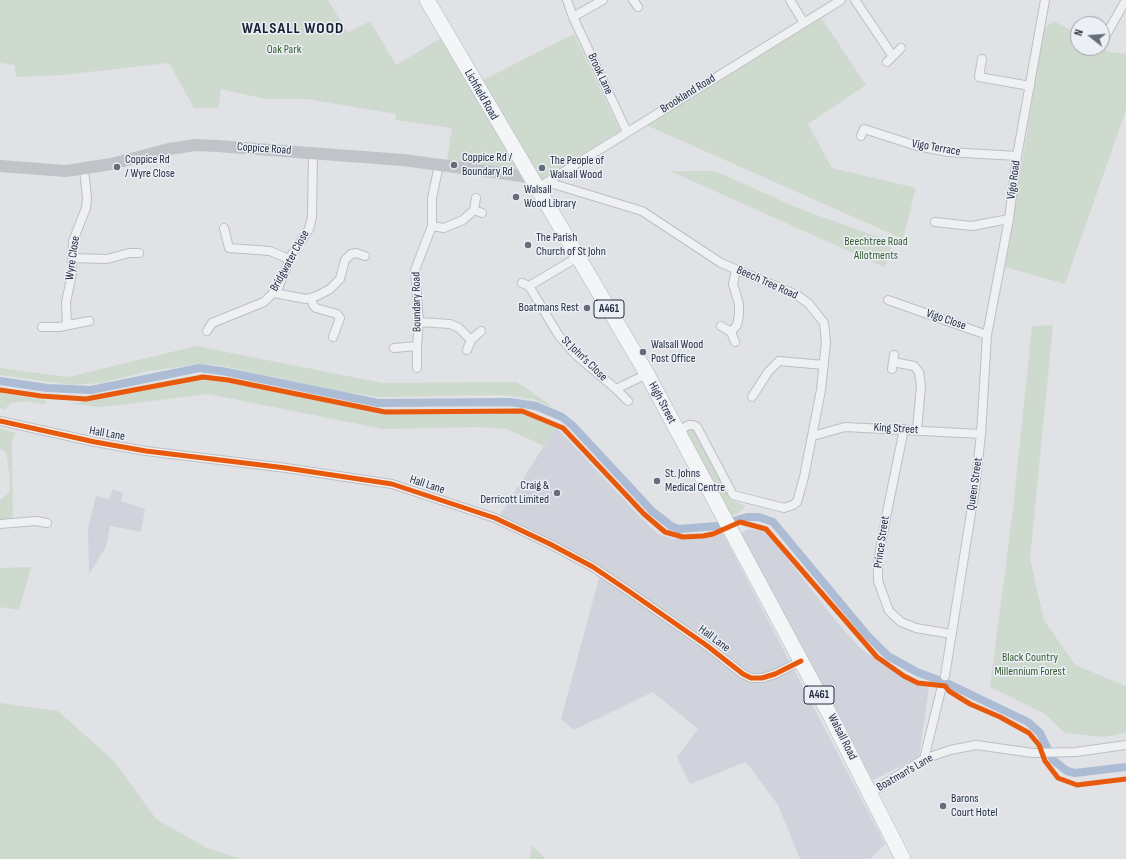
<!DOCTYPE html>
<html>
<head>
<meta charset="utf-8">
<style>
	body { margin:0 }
	#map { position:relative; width:1126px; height:859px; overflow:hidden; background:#e0e2e5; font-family:"Sofia Sans Condensed",sans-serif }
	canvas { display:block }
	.north { position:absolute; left:1070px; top:16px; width:40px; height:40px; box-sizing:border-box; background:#ecf0f6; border:1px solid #9ca2ad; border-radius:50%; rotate:287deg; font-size:11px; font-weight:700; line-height:16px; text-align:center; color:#252d40 }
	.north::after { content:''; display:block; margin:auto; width:14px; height:18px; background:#666c7a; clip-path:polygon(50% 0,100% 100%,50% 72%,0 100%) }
</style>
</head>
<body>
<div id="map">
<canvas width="1126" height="859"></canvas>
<div class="north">N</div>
</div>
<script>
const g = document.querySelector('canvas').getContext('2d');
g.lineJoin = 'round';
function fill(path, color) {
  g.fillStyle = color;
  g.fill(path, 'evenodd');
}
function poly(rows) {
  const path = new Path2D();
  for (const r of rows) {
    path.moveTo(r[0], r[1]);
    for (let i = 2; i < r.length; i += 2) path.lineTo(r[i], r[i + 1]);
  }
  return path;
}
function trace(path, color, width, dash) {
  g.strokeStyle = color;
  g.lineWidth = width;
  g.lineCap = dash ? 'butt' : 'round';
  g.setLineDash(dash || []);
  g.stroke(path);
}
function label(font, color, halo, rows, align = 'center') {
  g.font = font + ' "Sofia Sans Condensed",sans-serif';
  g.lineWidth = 3;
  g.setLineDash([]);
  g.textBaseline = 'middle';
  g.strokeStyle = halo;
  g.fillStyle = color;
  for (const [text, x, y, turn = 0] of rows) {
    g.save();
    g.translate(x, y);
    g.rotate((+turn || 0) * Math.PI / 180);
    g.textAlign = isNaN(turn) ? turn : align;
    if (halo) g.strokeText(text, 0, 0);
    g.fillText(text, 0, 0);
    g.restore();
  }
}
const built = poly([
	[556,427,641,518,658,534,673,539,695,538,712,534,721,530,885,844,870,859,800,859,778,805,746,762,690,784,677,757,698,729,653,692,574,730,561,719,602,567,550,539,500,515],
	[113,489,123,493,121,501,145,509,141,532,110,526,106,547,89,574,88,529,96,496,109,499],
	[747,529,766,531,836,621,861,649,903,676,929,688,919,757,871,781,738,536]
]);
const green = poly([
	[0,0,328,0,348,33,370,21,396,65,441,38,523,174,447,160,452,128,396,120,395,114,307,99,265,99,221,89,218,108,194,108,169,63,62,75,16,77,14,65,0,63],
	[821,17,866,85,808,124,832,168,916,188,903,239,646,125],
	[1054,21,1078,34,1078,48,1101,48,1110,52,1126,54,1126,110,1065,284,1005,267,1044,28],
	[574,34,620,131,537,182,481,81],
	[670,171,715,171,800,209,892,242,888,260,884,267],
	[1053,325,1030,559,1044,620,1075,665,1126,686,1126,733,1103,737,1065,733,1045,714,990,687,1013,509,1032,326],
	[196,346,383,383,517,382,556,409,533,399,501,395,379,397,344,392,218,365,197,364,144,372,101,383,71,385,0,375,0,368,68,377],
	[204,379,228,382,379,413,521,413,556,427,544,446,507,429,479,427,383,429,208,394,103,407,71,404],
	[0,393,46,400,46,402,44,404,25,401,11,403,4,410,0,408],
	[0,428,15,433,12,442,13,520,0,521,0,500,9,493,10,479,6,452,0,449],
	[692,429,696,430,731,500,745,506,740,512,731,516,685,437,686,430],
	[31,567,19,610,0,607,0,568],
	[0,703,58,711,114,761,156,819,207,848,241,859,0,859],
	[532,845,546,859,530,859]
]);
const canal = poly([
	[0,381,47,388,91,390,199,368,222,371,378,403,510,402,536,406,562,417,572,425,652,511,671,526,679,529,717,526,747,517,759,517,773,522,867,635,888,656,917,672,949,684,1028,722,1040,733,1053,760,1067,771,1075,773,1126,767]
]);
const street = poly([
	[567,0,573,17,627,132],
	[633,0,638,7],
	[790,0,804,23],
	[855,0,892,55],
	[573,17,603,0],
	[1102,42,1126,0],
	[982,59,979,77,1030,86],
	[887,62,901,48],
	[861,136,864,129,917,146,948,152,1017,156],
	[547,182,642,211,721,263,797,295,809,304,824,323,826,342,821,390,804,477,797,502,793,505,784,508,733,495,697,427,693,425,689,425,678,431],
	[544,184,841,0],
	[476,198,474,210,482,213],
	[935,222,972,226,1009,219],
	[432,226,444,228,463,220,474,210],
	[224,228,229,248,270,251,289,259],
	[578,257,529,286,559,336,577,356,616,389,647,374],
	[73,258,107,259,129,253,139,253],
	[522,283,529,286],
	[274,293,306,299,317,296,330,289,340,279,345,260,351,254,356,253,365,256],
	[311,298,313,305,316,308,337,314,340,318,333,337],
	[888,300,987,335],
	[419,322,450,324,459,328,471,340],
	[67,325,66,302,72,274,73,241,86,208,87,198,84,169],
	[721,326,731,332,735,342],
	[42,327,59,327,89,321],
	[207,331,212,323,264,302,278,288,291,256,309,229,312,217,313,152],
	[731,332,737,325,739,315,739,304,733,284,736,270],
	[394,348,417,346],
	[467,350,471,340,481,331],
	[893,362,914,366,919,372,921,386,917,430],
	[417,368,417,346,419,322,415,270,432,226,432,198,439,165],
	[892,369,894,355],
	[616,389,628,401],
	[752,397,768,372,779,361,824,365],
	[0,421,95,442,146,451,286,468,392,484,495,518,550,544,593,567,630,592,706,645,743,674,751,678,762,678,775,674,801,661],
	[904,429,886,517,878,562,878,581,889,611,901,622,916,628,951,634],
	[813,436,845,427,981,434],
	[0,524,36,521,47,523],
	[945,676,975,488,981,434,987,335,1009,219,1017,156,1045,0],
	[924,759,941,690],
	[870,793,924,759,950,750,976,745,1033,753,1076,752,1126,745]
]);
const secondary = poly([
	[0,166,66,171,111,164,169,149,196,145,217,146,403,160,529,177]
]);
const highway = poly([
	[427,0,647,374,830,715,903,859]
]);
const cycleway = poly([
	[0,390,41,396,86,399,203,377,228,380,385,412,522,411,563,428,644,514,665,532,683,537,703,536,713,534,740,522,766,529,877,657,904,676,918,683,945,686,949,691,970,704,1000,717,1029,733,1039,745,1045,761,1058,778,1077,785,1126,779],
	[0,421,95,442,146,451,286,468,392,484,495,518,550,544,593,567,630,592,706,645,743,674,751,678,762,678,775,674,801,661]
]);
const markers = [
	[454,165,4,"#666c7a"],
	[117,167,4,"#666c7a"],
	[542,168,4,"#666c7a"],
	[516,197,4,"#666c7a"],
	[528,245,4,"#666c7a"],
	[587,308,4,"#666c7a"],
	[643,352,4,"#666c7a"],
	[657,481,4,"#666c7a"],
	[557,493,4,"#666c7a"],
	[943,806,4,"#666c7a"]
];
const shields = [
	[609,309,30],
	[819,695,30]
];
const shieldNames = [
	["A461",609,309],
	["A461",819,695]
];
const parkNames = [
	["Oak Park",284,50],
	["Beechtree Road",876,242],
	["Allotments",876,256],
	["Black Country",1030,658],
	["Millennium Forest",1030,672]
];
const streetNames = [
	["Brook Lane",600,74,65],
	["Brookland Road",688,94,-32],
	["Lichfield Road",481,95,60],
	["Vigo Terrace",936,148,10],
	["Coppice Road",264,149,4],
	["Vigo Road",1014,180,-82],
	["Wyre Close",73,258,-82],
	["Bridgwater Close",290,261,-61],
	["Beech Tree Road",767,283,24],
	["Boundary Road",417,302,-91],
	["Vigo Close",946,320,19],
	["St John's Close",584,359,44],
	["High Street",662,403,62],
	["King Street",896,429,3],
	["Hall Lane",107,434,10],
	["Queen Street",975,484,-82],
	["Hall Lane",427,485,18],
	["Prince Street",882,542,-82],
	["Hall Lane",714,639,37],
	["Walsall Road",842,737,63],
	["Boatman's Lane",905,773,-30]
];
const poiNames = [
	["Coppice Rd /",462,158],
	["Boundary Rd",462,172],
	["Coppice Rd",125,160],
	["/ Wyre Close",125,174],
	["The People of",550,161],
	["Walsall Wood",550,175],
	["Walsall",524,190],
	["Wood Library",524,204],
	["The Parish",536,238],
	["Church of St John",536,252],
	["Boatmans Rest",579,308,"right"],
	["Walsall Wood",651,345],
	["Post Office",651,359],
	["St. Johns",665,474],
	["Medical Centre",665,488],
	["Craig &",549,486,"right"],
	["Derricott Limited",549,500,"right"],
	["Barons",951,799],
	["Court Hotel",951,813]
];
const districtNames = [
	["WALSALL WOOD",293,29]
];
fill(built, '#d0d3db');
fill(green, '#cfdacf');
trace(canal, '#abbcd4', 8);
trace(street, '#bdbfc3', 10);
trace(highway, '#b2b5ba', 16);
trace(street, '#eff0f2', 8);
trace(secondary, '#c1c3c9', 12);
trace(highway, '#f4f5f6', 15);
trace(cycleway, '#e8590c', 5);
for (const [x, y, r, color] of markers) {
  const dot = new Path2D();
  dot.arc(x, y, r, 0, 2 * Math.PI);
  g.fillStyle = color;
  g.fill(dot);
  trace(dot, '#ecf0f6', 1.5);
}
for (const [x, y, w] of shields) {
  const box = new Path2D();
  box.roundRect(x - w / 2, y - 9, w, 18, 3);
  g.fillStyle = '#ecf0f6';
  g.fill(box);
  trace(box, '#252d40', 1);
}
label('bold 11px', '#252d40', null, shieldNames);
label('12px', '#365d31', '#ecf0f6', parkNames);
label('12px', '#252d40', '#ecf0f6', streetNames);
label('12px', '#252d40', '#ecf0f6', poiNames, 'left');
g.letterSpacing = '1px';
label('bold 16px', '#171e31', '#ecf0f6', districtNames);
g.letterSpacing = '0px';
</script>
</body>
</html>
